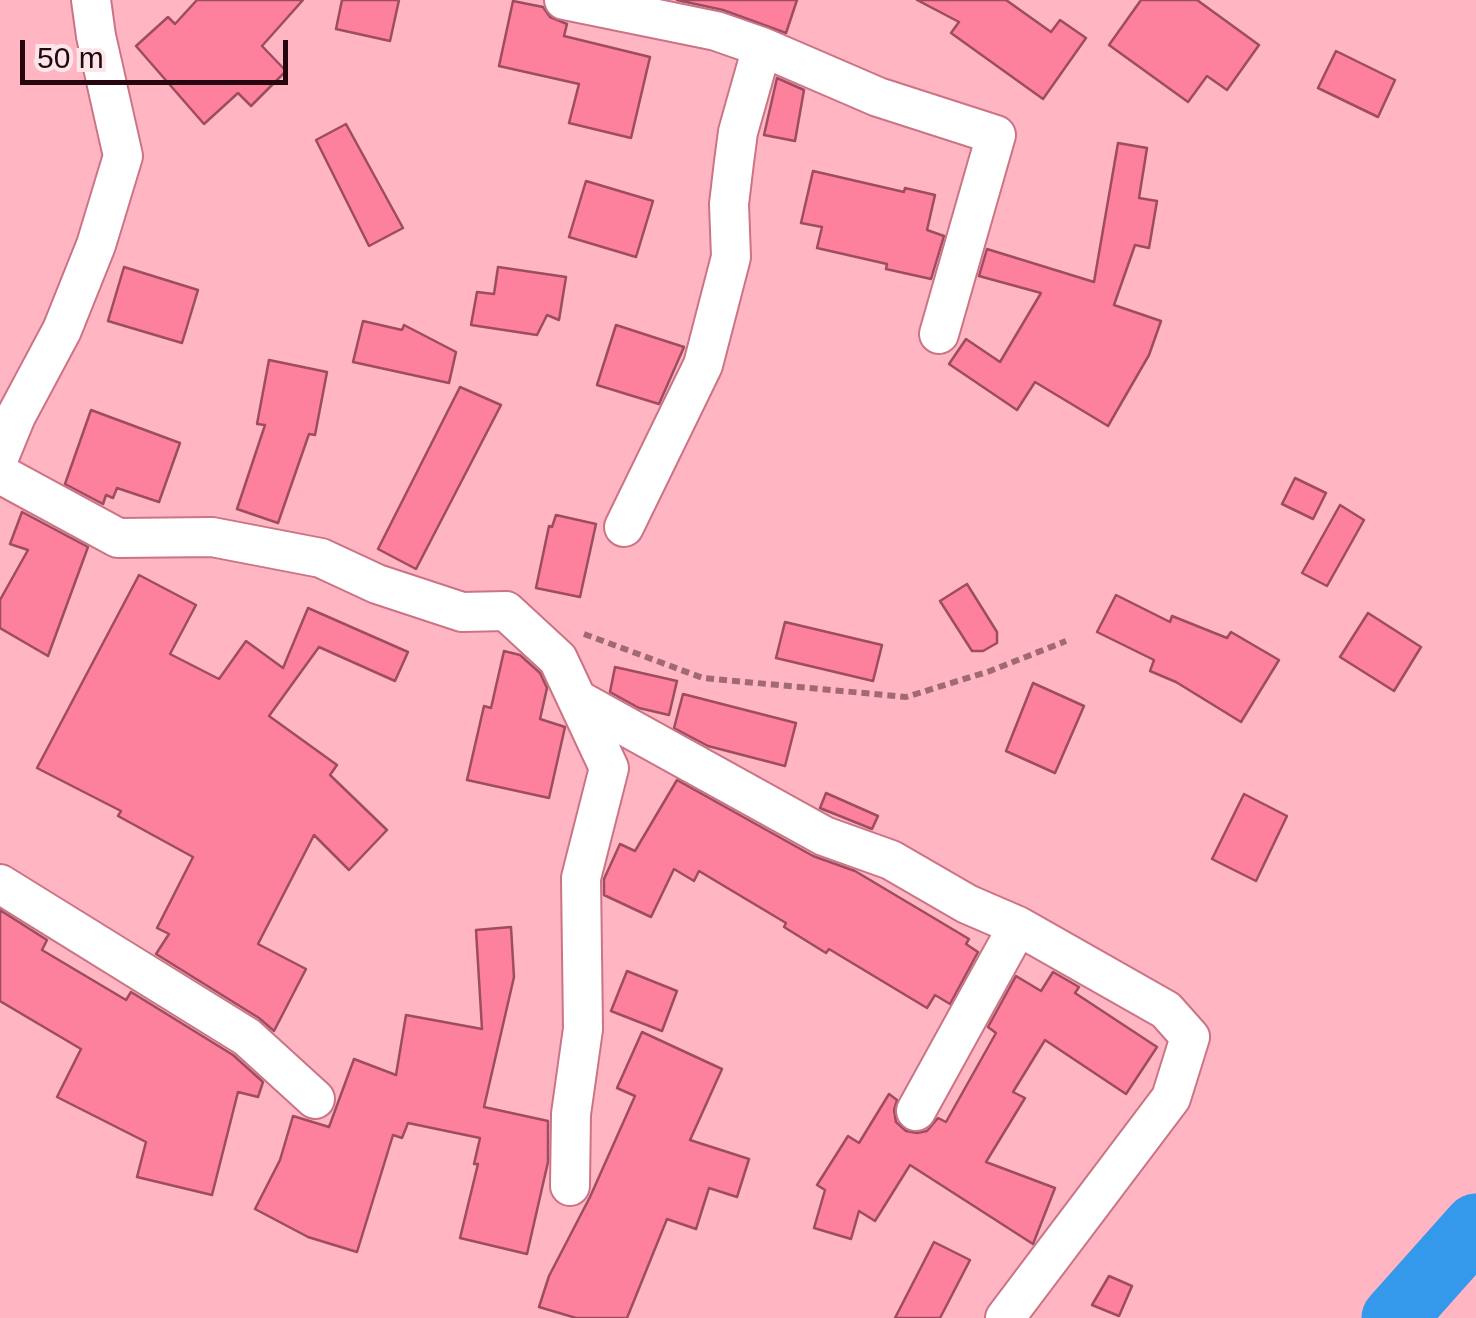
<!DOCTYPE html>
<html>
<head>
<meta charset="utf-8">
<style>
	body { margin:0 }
	#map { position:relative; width:1476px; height:1318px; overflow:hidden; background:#ffb5c2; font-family:Helvetica,sans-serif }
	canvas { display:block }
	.scale { position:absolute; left:20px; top:40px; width:268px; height:45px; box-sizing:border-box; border:5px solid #27070f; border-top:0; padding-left:12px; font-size:30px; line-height:35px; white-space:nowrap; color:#27070f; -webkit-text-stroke:8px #fbe7ea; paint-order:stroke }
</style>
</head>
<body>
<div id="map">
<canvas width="1476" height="1318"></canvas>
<div class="scale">50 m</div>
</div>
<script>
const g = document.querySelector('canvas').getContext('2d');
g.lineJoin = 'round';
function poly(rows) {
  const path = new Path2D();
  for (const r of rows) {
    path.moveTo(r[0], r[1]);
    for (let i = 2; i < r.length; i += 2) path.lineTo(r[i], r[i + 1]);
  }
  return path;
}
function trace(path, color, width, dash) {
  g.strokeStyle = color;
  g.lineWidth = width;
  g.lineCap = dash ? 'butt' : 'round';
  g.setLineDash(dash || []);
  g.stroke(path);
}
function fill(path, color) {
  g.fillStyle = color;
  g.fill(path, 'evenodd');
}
const river = poly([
	[1394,1318,1476,1226]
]);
const building = poly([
	[197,0,303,0,262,46,286,71,251,106,238,93,204,124,136,46,168,17,175,24,197,0],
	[342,0,399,0,390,41,336,29,342,0],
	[677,0,797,0,786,33,723,10,677,0],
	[917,0,1006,0,1051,32,1060,20,1086,38,1043,99,951,33,959,22,917,0],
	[1141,0,1197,0,1259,45,1227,90,1207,76,1188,102,1109,45,1141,0],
	[513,1,543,7,550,17,567,24,564,36,650,57,631,138,569,123,579,84,499,66,513,1],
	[1336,51,1395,80,1378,117,1318,88,1336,51],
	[777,78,804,90,795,141,764,135,777,78],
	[346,124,403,228,369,246,316,140,346,124],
	[1118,143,1147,148,1139,198,1157,201,1149,248,1135,245,1114,305,1161,321,1149,355,1108,426,1035,382,1017,410,949,364,966,339,1000,362,1041,293,979,276,987,249,1094,282,1118,143],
	[813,171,904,192,905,188,935,195,927,230,944,236,931,279,886,269,887,264,817,248,822,227,801,223,813,171],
	[586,181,653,201,636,257,569,237,586,181],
	[124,267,198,290,182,343,108,321,124,267],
	[498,267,566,277,559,320,547,315,537,335,471,325,477,292,494,294,498,267],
	[363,321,402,330,404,325,456,352,449,383,353,362,363,321],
	[616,325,684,347,659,404,597,385,616,325],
	[269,360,327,372,315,435,309,434,278,523,237,509,265,425,257,424,269,360],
	[460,387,501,405,416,569,378,549,460,387],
	[91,410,180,443,159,502,117,488,113,498,106,495,103,504,65,484,91,410],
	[1295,478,1326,493,1313,519,1282,504,1295,478],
	[1340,505,1364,520,1327,586,1302,573,1340,505],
	[22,512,88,547,48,656,0,628,0,600,28,550,10,544,22,512],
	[556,515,596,524,580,597,536,588,549,526,552,527,556,515],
	[139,575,196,605,170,654,219,679,246,641,283,668,308,608,408,652,395,681,319,647,269,716,337,765,330,775,387,830,349,870,314,835,258,944,306,969,274,1031,259,1018,156,954,169,934,157,928,193,857,118,816,121,811,37,768,139,575],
	[967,584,997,632,997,643,983,651,972,651,940,601,967,584],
	[1116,595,1170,622,1172,616,1227,638,1231,632,1279,660,1241,722,1176,682,1150,671,1154,660,1097,632,1116,595],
	[1368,613,1421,647,1394,691,1340,657,1368,613],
	[785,622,882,645,873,681,776,658,785,622],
	[504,651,520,655,540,673,547,688,540,719,565,727,549,798,467,780,484,706,491,708,504,651],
	[615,667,677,681,669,715,639,708,610,692,615,667],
	[1033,683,1084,706,1055,773,1006,751,1033,683],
	[683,694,796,723,785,766,708,746,674,728,683,694],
	[677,780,813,856,855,871,969,939,966,944,978,952,950,1004,935,995,927,1008,829,949,826,953,784,927,786,923,699,871,694,881,674,869,651,917,604,895,604,879,620,844,635,851,677,780],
	[826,793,878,816,872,829,820,808,826,793],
	[1244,794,1287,816,1256,881,1212,859,1244,794],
	[0,910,47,940,42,950,126,1000,131,992,233,1055,263,1082,258,1097,238,1092,212,1195,137,1177,146,1142,57,1097,81,1049,0,1001,0,910],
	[511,927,514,977,484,1107,548,1121,548,1162,527,1254,460,1238,478,1164,474,1164,480,1138,408,1123,402,1138,393,1135,357,1252,308,1237,255,1209,280,1160,293,1116,329,1127,354,1059,396,1075,406,1015,482,1029,476,930,511,927],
	[627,971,677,991,662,1031,611,1011,627,971],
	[1053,972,1079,987,1075,993,1157,1047,1126,1094,1045,1040,1013,1092,1025,1098,986,1162,1055,1188,1033,1244,910,1165,875,1221,859,1211,851,1239,814,1228,825,1190,817,1185,848,1136,859,1143,889,1094,897,1100,894,1110,896,1122,906,1131,917,1133,927,1131,938,1118,946,1122,996,1033,988,1027,1016,976,1041,991,1053,972],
	[642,1032,722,1069,690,1140,749,1159,737,1197,709,1188,696,1229,667,1219,627,1318,576,1318,539,1307,549,1276,590,1197,635,1096,617,1088,642,1032],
	[934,1242,970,1260,940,1318,895,1318,934,1242],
	[1109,1276,1132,1286,1119,1316,1092,1305,1109,1276]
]);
const path = poly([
	[584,634,703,678,906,697,990,671,1066,641]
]);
const street = poly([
	[564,0,716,31,762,47,738,132,734,162,729,204,731,257,703,365,624,527],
	[762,47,878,97,996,135,939,334],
	[0,455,16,416,62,330,96,245,123,156,96,36,91,0],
	[0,474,118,538,212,537,321,558,377,584,462,612,506,611,558,659,609,768,581,878,583,1029,571,1114,570,1186],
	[580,701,824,836,891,860,967,904,1018,926,916,1111],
	[0,884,247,1037,315,1099],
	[1005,1318,1171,1098,1190,1037,1166,1010,1018,926]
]);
trace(river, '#3499eb', 65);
fill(building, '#fd819d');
trace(building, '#9e4c5f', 2.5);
trace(street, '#ca7486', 42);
trace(path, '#a16974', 6, [8, 5]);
trace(street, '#fff', 38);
</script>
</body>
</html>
